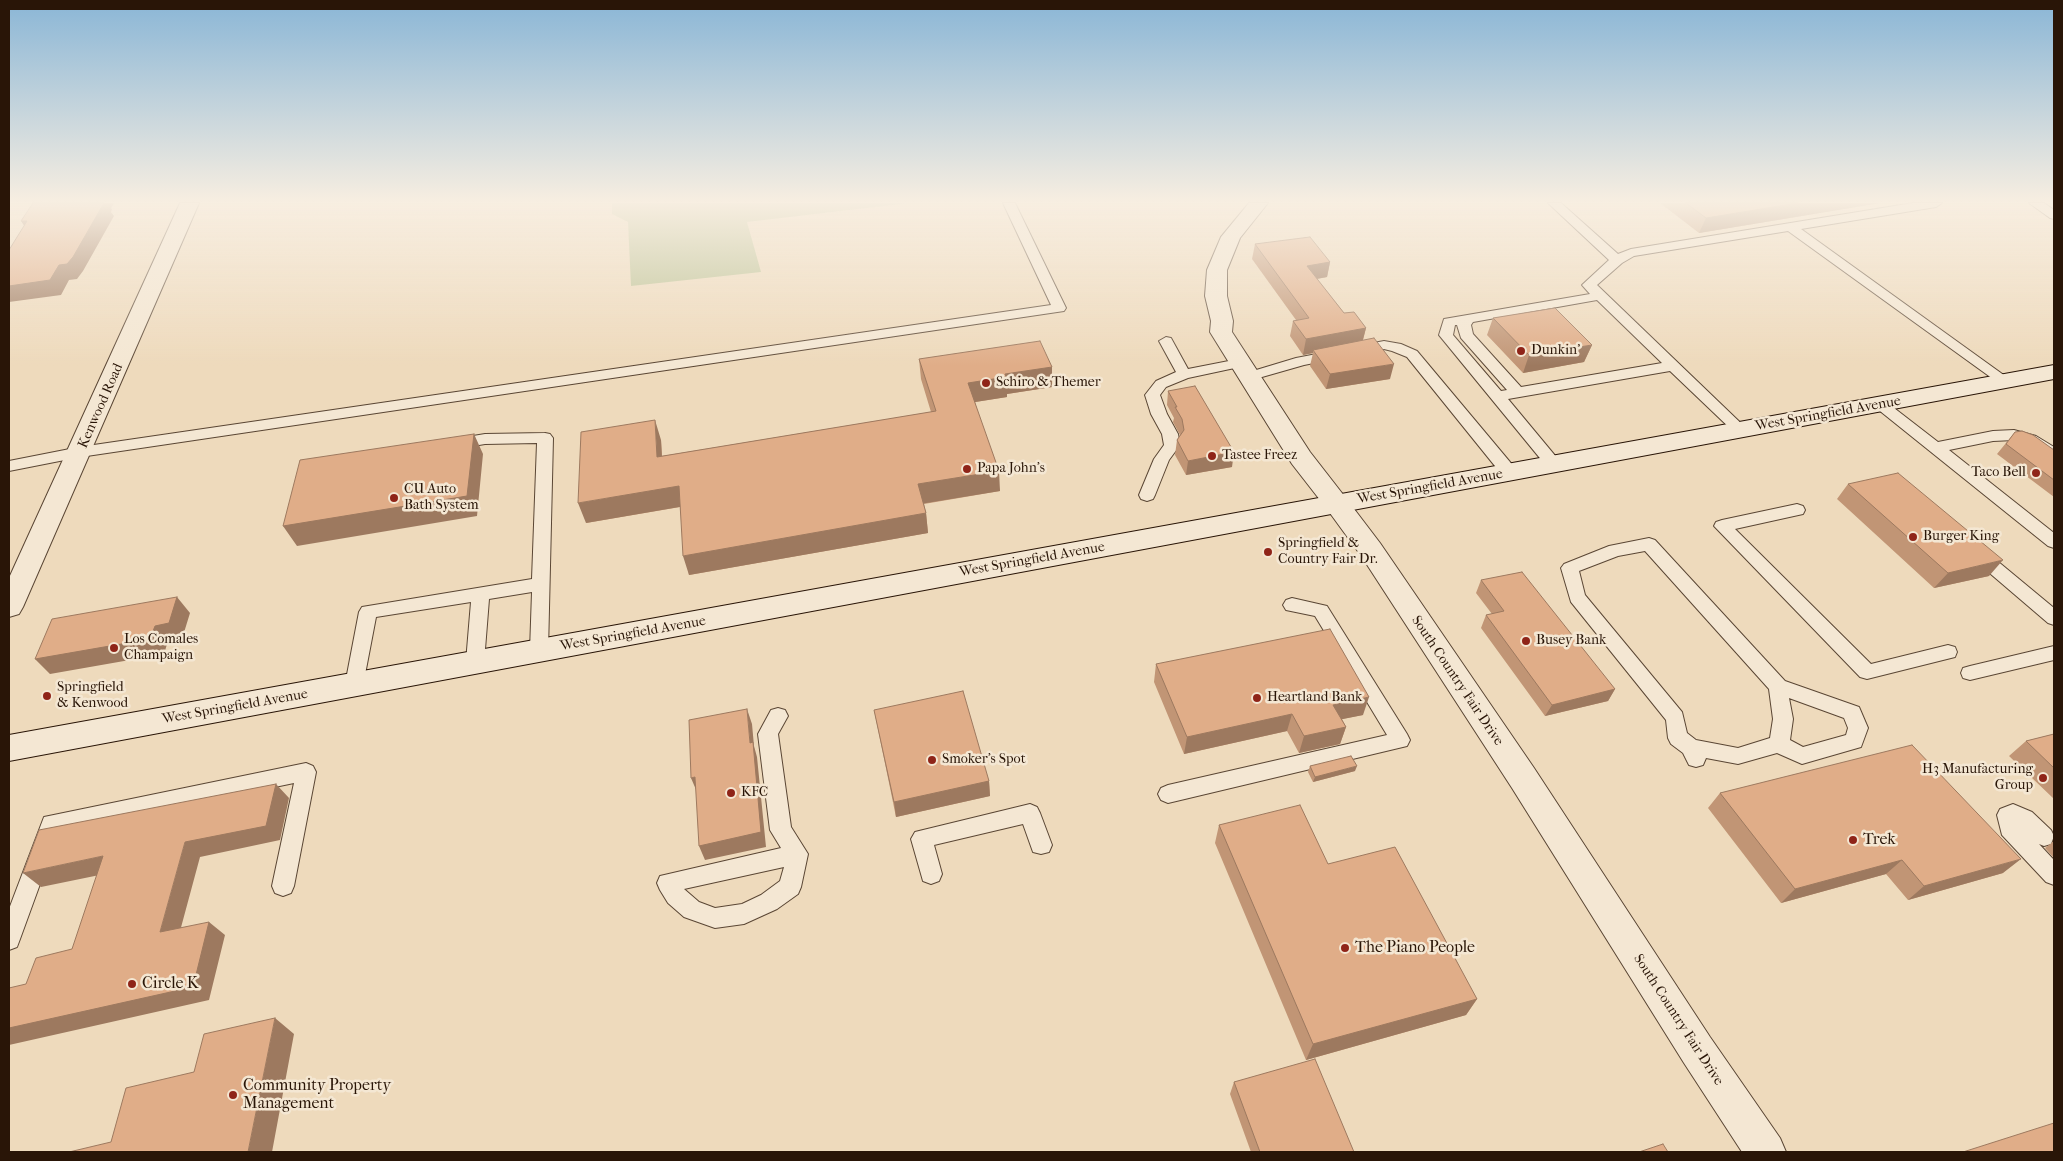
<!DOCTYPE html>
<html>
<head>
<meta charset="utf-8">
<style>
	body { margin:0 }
	#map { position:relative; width:2063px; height:1161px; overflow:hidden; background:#eedabc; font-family:"IM FELL French Canon",serif }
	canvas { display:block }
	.frame { position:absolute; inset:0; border:10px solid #291507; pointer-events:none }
</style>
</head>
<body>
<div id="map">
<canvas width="2063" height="1161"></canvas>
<div class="frame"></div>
</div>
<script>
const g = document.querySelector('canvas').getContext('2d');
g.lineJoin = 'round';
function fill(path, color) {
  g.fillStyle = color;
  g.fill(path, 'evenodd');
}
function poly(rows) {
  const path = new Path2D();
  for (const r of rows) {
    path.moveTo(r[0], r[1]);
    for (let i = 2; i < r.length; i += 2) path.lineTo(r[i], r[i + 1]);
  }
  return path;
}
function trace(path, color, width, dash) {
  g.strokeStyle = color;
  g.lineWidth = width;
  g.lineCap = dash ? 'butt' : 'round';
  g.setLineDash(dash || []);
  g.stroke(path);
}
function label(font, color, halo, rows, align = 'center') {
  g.font = font + ' "IM FELL French Canon",serif';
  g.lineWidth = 5;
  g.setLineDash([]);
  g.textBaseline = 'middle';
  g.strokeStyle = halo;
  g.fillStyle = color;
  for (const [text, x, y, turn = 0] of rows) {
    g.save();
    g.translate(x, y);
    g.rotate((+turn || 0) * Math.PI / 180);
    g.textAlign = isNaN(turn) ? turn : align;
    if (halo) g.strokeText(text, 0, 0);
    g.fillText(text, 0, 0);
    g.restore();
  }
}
const green = poly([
	[612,203,909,203,747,222,761,272,631,286,628,222,612,214]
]);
const service = poly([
	[1003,203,1015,203,1066,308,1064,311,80,457,9,471,9,461,80,447,1051,305,1003,203],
	[1548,203,1561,203,1618,254,1631,249,1913,203,1942,203,1936,207,1801,229,2012,381,2010,384,2000,384,1788,231,1634,256,1622,263,1597,285,1748,430,1745,433,1740,435,1735,433,1670,371,1508,399,1562,464,1560,468,1554,469,1548,468,1439,335,1444,319,1590,294,1582,285,1609,260,1548,203],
	[1597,300,1662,363,1521,387,1473,334,1471,325,1473,322,1597,300],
	[1455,325,1457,325,1461,338,1507,390,1501,391,1453,335,1455,325],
	[2029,203,2044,203,2054,210,2054,219,2050,218,2029,203],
	[1166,337,1171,338,1188,369,1239,359,1244,360,1246,363,1244,366,1188,378,1166,387,1160,395,1167,414,1178,434,1180,445,1169,460,1155,495,1153,499,1147,501,1141,499,1139,495,1154,459,1164,445,1162,434,1151,414,1145,395,1156,381,1176,372,1159,341,1166,337],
	[1384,341,1401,344,1417,351,1515,468,1517,472,1515,476,1509,477,1503,476,1407,357,1392,351,1384,349,1304,365,1248,381,1243,380,1241,377,1243,374,1296,358,1384,341],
	[1880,399,1885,401,1938,442,1993,431,2014,430,2036,436,2054,447,2054,459,2026,444,2014,440,1993,441,1949,450,2054,533,2054,548,2048,546,1875,407,1873,404,1875,401,1880,399],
	[545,433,550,434,553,438,548,651,546,656,539,658,532,656,530,651,532,592,489,599,484,662,482,667,475,669,468,667,466,662,471,602,376,617,363,685,361,690,354,693,347,690,345,685,359,612,362,607,532,579,537,443,485,444,455,449,450,448,447,444,450,440,455,439,485,434,545,433],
	[1797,504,1803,506,1805,510,1803,514,1735,529,1871,664,1948,645,1955,647,1957,652,1955,657,1867,679,1860,677,1714,526,1716,522,1722,520,1797,504],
	[1649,538,1655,540,1785,681,1859,707,1868,728,1861,747,1802,764,1777,753,1738,764,1706,758,1703,765,1696,767,1689,765,1683,753,1671,744,1668,738,1666,720,1571,602,1561,568,1564,564,1609,546,1649,538],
	[1645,551,1769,689,1773,719,1770,738,1738,748,1696,740,1687,733,1682,712,1585,595,1579,571,1618,556,1645,551],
	[1789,698,1844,718,1848,728,1846,735,1803,747,1790,740,1793,719,1789,698],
	[1978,548,1984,550,2054,608,2054,625,2048,623,1972,558,1969,554,1972,550,1978,548],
	[1292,598,1327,606,1407,734,1410,740,1407,746,1168,803,1161,800,1158,794,1161,788,1168,785,1387,735,1315,616,1286,610,1283,605,1286,600,1292,598],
	[2054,646,2054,660,1970,680,1963,678,1961,673,1963,668,1970,666,2054,646],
	[778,708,785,710,788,716,778,734,791,827,808,854,801,887,798,894,777,909,744,924,715,928,684,917,668,903,660,890,657,883,660,876,781,848,770,830,758,734,771,710,778,708],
	[784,867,780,881,761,895,742,904,715,908,699,902,684,889,784,867],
	[306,763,313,766,316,772,294,886,291,893,283,896,275,893,272,886,294,783,59,832,20,939,17,947,9,950,9,909,44,817,306,763],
	[1030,804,1037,807,1040,813,1052,845,1049,852,1041,854,1033,852,1023,824,934,845,942,874,939,881,931,884,923,881,911,839,915,832,1030,804],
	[2013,804,2032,812,2051,830,2054,836,2051,844,2044,846,2039,844,2054,860,2054,885,2046,882,2002,835,1997,815,2000,809,2013,804]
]);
const minor = poly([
	[180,203,199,203,23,607,19,614,9,617,9,578,180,203],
	[1336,494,1345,497,1380,543,1534,768,1710,1037,1780,1138,1786,1152,1742,1152,1684,1063,1512,788,1362,557,1327,509,1323,503,1327,497,1336,494]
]);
const tertiary = poly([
	[1249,203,1268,203,1240,238,1227,270,1227,296,1233,321,1232,332,1310,452,1345,497,1349,503,1345,509,1336,512,1327,509,1292,464,1210,332,1211,321,1205,296,1207,270,1221,237,1249,203]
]);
const secondary = poly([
	[2054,365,2054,379,9,761,9,735,2054,365]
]);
const wall = poly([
	[1660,203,1880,203,1699,233],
	[1255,244,1330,262,1327,277,1317,279,1344,313,1366,328,1363,340,1390,379,1326,389,1310,366,1313,353,1303,355,1290,336,1293,321,1296,320,1252,259],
	[1493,318,1592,345,1584,362,1523,373,1487,335],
	[919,359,1052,367,1052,387,1007,394,1007,397,975,402,1000,491,924,504,926,513,928,533,689,575,680,507,586,523,661,440,662,456,931,412,921,379],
	[1168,391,1232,467,1186,475,1175,455,1177,440,1180,435,1173,422,1174,418,1167,405],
	[2015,432,2054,450,2054,497,1997,454],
	[1848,484,1989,576,1934,588,1837,499],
	[1481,580,1615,689,1608,701,1545,716,1481,628,1486,615,1492,614,1476,593],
	[1156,664,1363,715,1342,719,1346,727,1340,744,1299,753,1287,731,1184,754,1154,682],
	[874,710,989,781,990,796,896,817],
	[2054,734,2054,799,2009,756,2026,741],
	[1310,766,1355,771,1313,782,1308,772],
	[1720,793,2003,873,1908,900,1886,874,1781,903,1708,808],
	[1219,825,1328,864,1477,999,1466,1015,1306,1060,1215,843],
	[2054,838,2054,858,2045,848,2054,841],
	[1234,1082,1354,1152,1251,1152,1230,1094]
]);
const shadedWall = poly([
	[100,203,114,203,111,208,112,209,111,212,114,216,83,271,77,279,69,280,61,295,9,302,9,285,59,265],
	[1798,203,1880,203,1699,233,1706,218],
	[21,221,27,221,31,236],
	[1330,262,1327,277,1304,281,1307,266],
	[1366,328,1362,343,1313,350,1313,353,1303,355,1306,339],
	[1592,345,1584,362,1523,373,1529,355],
	[1394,364,1390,379,1326,389,1330,374],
	[1052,367,1052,387,1007,394,1007,397,969,403,968,383,1005,374],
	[655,420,661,440,663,477,657,457],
	[474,434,483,454,477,516,297,546,283,526],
	[1234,452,1232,467,1186,475,1188,461],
	[999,471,1000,491,920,504,918,484],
	[679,486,685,506,586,523,578,503],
	[926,513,928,533,689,575,683,556],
	[2003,560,1989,576,1934,588,1948,573],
	[177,597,190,613,182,639,168,641,164,654,50,674,35,659,155,626],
	[1615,689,1608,701,1545,716,1552,705],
	[1369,697,1363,715,1328,722,1333,705],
	[747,709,752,724,754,746,757,757,766,847,705,860,699,846,750,743],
	[1292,714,1287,731,1184,754,1187,737],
	[1346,727,1340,744,1299,753,1304,736],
	[1357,766,1355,771,1313,782,1315,777],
	[695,777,697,792,691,778],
	[989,781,990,796,896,817,894,802],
	[276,784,289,798,280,840,200,857,176,946,160,932,185,842],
	[103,856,119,871,41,887,23,873],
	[2021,859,2003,873,1908,900,1924,886],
	[1902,860,1886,874,1781,903,1795,889],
	[209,922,225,935,209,1000,9,1045,9,1028],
	[1477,999,1466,1015,1306,1060,1313,1044],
	[275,1018,294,1034,272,1152,248,1152]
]);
const building = poly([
	[33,203,104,203,73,257,67,264,59,265,50,280,9,286,9,250,27,221,21,221,33,203],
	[1686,203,1798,203,1706,218,1686,203],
	[1310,237,1330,262,1307,266,1344,313,1354,312,1366,328,1306,339,1293,321,1309,318,1255,244,1310,237],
	[1555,308,1592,345,1529,355,1493,318,1555,308],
	[1374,338,1394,364,1330,374,1313,350,1374,338],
	[1040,341,1052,367,1005,374,1006,377,968,383,999,471,918,484,926,513,683,556,679,486,578,503,581,432,655,420,657,457,936,411,919,359,1040,341],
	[1195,386,1234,452,1188,461,1177,440,1184,430,1182,419,1175,407,1177,407,1168,391,1195,386],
	[2022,431,2033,435,2054,450,2054,480,2006,444,2015,432,2022,431],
	[474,434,467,496,283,526,300,460,474,434],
	[1898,473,2003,560,1948,573,1848,484,1898,473],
	[1522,572,1615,689,1552,705,1486,615,1504,611,1481,580,1522,572],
	[177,597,169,623,155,626,150,639,35,659,52,619,177,597],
	[1330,629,1369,697,1333,705,1346,727,1304,736,1292,714,1187,737,1156,664,1330,629],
	[963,691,989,781,894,802,874,710,963,691],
	[747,709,750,743,753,742,761,832,699,846,695,777,691,778,689,720,747,709],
	[2054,734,2054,768,2026,741,2054,734],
	[1912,745,2021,859,1924,886,1902,860,1795,889,1720,793,1912,745],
	[1351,756,1357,766,1315,777,1310,766,1351,756],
	[276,784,266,826,185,842,160,932,209,922,193,987,9,1028,9,988,26,984,36,958,72,949,103,856,23,873,39,830,276,784],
	[1300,805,1328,864,1395,847,1477,999,1313,1044,1219,825,1300,805],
	[275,1018,248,1152,69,1152,111,1142,126,1088,194,1072,204,1034,275,1018],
	[1315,1059,1354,1152,1260,1152,1234,1082,1315,1059],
	[2054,1123,2054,1152,1963,1152,2054,1123],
	[1663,1144,1668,1152,1639,1152,1663,1144]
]);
const markers = [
	[1521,351,5,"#8f2418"],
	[986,383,5,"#8f2418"],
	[1212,456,5,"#8f2418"],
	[967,469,5,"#8f2418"],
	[2036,473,5,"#8f2418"],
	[394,498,5,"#8f2418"],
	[1913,537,5,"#8f2418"],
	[1268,552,5,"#8f2418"],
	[1526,641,5,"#8f2418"],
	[114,648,5,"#8f2418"],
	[47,696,5,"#8f2418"],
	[1257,698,5,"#8f2418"],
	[932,760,5,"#8f2418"],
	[2043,778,5,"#8f2418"],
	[731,793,5,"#8f2418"],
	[1853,840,5,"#8f2418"],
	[1345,948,5,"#8f2418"],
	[132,984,5,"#8f2418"],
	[233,1095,5,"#8f2418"]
];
const poiNames = [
	["Dunkin'",1531,351],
	["Schiro & Themer",996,383],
	["Tastee Freez",1222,456],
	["Papa John's",977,469],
	["Taco Bell",2026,473,"right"],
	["CU Auto",404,490],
	["Bath System",404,506],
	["Burger King",1923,537],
	["Springfield &",1278,544],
	["Country Fair Dr.",1278,560],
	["Los Comales",124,640],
	["Champaign",124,656],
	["Busey Bank",1536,641],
	["Springfield",57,688],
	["& Kenwood",57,704],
	["Heartland Bank",1267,698],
	["Smoker's Spot",942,760],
	["H3 Manufacturing",2033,770,"right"],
	["Group",2033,786,"right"],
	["KFC",741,793]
];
const streetNames = [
	["Kenwood Road",101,406,-66],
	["West Springfield Avenue",1828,414,-10],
	["West Springfield Avenue",1430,487,-10],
	["West Springfield Avenue",1032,560,-10],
	["West Springfield Avenue",633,634,-10],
	["South Country Fair Drive",1457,681,56],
	["West Springfield Avenue",235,707,-10],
	["South Country Fair Drive",1678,1020,57]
];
const nearPoinames = [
	["Trek",1863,840],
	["The Piano People",1355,948],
	["Circle K",142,984],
	["Community Property",243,1086],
	["Management",243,1104]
];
fill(green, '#b8c091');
trace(service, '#5a4634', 2);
trace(minor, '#5a4634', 2);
trace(tertiary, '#5a4634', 2);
trace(secondary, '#291507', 2);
fill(service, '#f4e7d3');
fill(minor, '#f4e7d3');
fill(tertiary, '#f4e7d3');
fill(secondary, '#f4e7d3');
fill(wall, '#c19575');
fill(shadedWall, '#9d795f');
fill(building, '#e0ad88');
trace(building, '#9d795f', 1);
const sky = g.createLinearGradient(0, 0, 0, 366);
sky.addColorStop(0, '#8ab6d6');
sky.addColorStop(0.55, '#f7eee1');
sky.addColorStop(1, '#f7eee100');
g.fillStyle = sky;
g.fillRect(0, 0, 2063, 366);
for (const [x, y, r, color] of markers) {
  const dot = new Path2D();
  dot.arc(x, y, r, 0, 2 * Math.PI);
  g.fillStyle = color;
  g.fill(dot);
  trace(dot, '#f4e7d3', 2);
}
label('14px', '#291507', '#f4e7d3', poiNames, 'left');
label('14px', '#291507', '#f4e7d3', streetNames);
label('16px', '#291507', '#f4e7d3', nearPoinames, 'left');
</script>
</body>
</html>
